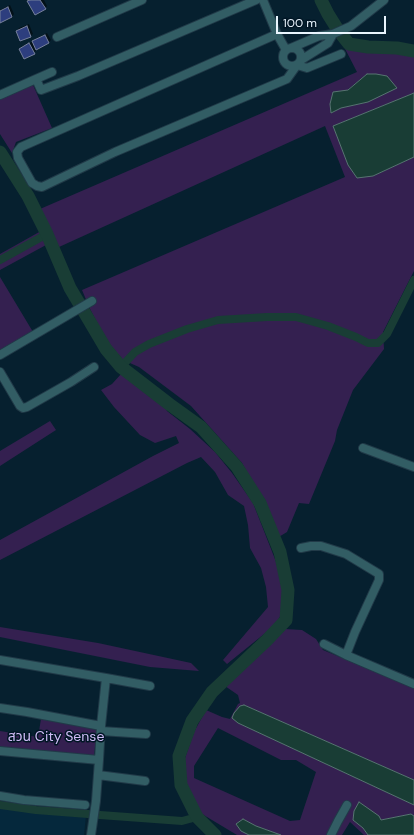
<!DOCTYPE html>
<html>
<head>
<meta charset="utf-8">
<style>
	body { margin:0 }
	#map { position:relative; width:414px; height:835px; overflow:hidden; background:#06202f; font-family:"DM Sans",sans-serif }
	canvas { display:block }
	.scale { position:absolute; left:276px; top:16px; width:110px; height:18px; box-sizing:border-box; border:2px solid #e9f5fe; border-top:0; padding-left:5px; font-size:12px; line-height:14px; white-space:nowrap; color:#e9f5fe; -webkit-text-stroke:3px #001625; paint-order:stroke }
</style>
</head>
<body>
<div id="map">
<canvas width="414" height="835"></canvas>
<div class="scale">100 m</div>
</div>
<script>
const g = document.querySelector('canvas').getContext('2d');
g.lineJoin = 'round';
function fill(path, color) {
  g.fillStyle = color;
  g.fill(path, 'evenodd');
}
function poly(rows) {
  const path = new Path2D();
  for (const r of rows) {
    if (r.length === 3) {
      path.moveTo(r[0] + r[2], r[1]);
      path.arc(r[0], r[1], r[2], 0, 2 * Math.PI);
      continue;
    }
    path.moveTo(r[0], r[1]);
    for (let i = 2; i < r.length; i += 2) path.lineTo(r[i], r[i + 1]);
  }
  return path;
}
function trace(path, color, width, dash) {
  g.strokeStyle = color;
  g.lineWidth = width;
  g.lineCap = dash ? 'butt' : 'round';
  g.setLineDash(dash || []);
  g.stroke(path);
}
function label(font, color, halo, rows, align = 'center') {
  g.font = font + ' "DM Sans","Noto Sans Thai",sans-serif';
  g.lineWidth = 3;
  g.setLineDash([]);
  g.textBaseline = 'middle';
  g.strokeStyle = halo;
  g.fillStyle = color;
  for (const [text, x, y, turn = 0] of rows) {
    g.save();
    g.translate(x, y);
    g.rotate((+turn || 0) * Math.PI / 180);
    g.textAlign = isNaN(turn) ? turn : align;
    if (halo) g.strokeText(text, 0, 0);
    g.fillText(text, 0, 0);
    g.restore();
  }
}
const built = poly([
	[0,808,46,814,86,815,84,835,0,835]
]);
const green = poly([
	[340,39,352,39,391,51,414,56,414,93,333,126,373,176,414,157,414,271,383,332,384,349,353,390,337,430,335,441,309,504,299,503,287,532,277,538,275,525,242,463,191,406,139,367,123,360,106,340,90,309,82,290,345,177,325,126,59,247,40,209,357,72],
	[367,74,368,102,341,108,331,113,330,104],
	[33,85,52,128,16,142,12,153,0,134,0,99],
	[41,231,46,245,0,270,0,254],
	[0,277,33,332,0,351],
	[122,373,162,403,167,411,190,429,215,452,232,473,253,503,282,577,283,612,274,626,227,664,223,660,268,607,266,587,261,568,250,548,248,525,244,506,228,495,215,472,201,457,187,463,0,560,0,540,153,456,179,443,176,436,155,443,140,435,114,407,101,390,112,384],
	[50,421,56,430,0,466,0,451],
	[0,627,98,643,191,663,199,671,150,667,0,637],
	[285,629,302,630,316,639,323,650,414,688,414,780,244,705,238,723,414,805,414,816,411,814,381,820,353,820,363,828,368,835,364,835,350,822,342,835,281,835,256,826,243,819,241,831,249,835,237,835,197,811,187,794,184,761,194,732,206,710,222,717,230,719,238,704,240,703,238,695,225,686,257,655,267,647],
	[218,728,281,760,296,760,316,772,300,820,290,821,194,778,194,766],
	[41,719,97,729,94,756,0,747,0,731,38,737]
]);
const water = poly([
	[367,74,376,74,387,76,397,88,368,102,341,108,331,113,330,104,333,92,348,90,367,74],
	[414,93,414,157,373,176,357,178,348,165,333,126,414,93],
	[244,705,414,780,414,805,238,723,232,718,234,713,240,706,244,705],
	[359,802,379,816,381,820,411,814,414,816,414,835,368,835,363,828,353,820,354,811,359,802],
	[243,819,256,826,281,835,249,835,241,831,236,824,243,819]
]);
const shadow = poly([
	[30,0,44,0,47,6,45,8],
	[10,5,14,14,12,17,0,22,0,10],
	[29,24,33,34,30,36,17,31,19,28],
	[47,33,51,40,49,42,36,49,36,50,34,53,20,49,23,46,32,42,36,39]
]);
const canal = poly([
	[0,260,47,234],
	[121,367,135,352,149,344,187,329,218,320,267,317,296,317,328,326,356,337,368,343,378,343,387,334,414,280],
	[0,805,36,810,88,814],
	[100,815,182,821,197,817]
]);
const river = poly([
	[321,0,328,14,338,30,349,44,368,47,397,48,414,51],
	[0,152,28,196,47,234,70,288,106,349,121,367,169,404,201,427,237,467,260,503,280,552,288,590,286,620,267,640,212,692,192,721,179,756,181,785,197,817,215,835]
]);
const building = poly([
	[30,0,40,0,46,9,35,15,27,1,30,0],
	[8,7,12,17,0,23,0,11,8,7],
	[27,26,31,37,20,41,16,31,27,26],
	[45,35,49,43,36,50,32,41,45,35],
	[29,43,35,54,24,59,19,49,29,43]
]);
const minor = poly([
	[263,0,277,34,286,50],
	[277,34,21,147,17,152,18,158,32,183,37,186,42,187,115,152,287,79,297,65,307,68,341,54],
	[57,37,142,0],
	[292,57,9],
	[291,48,319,36,333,34,351,26,384,0],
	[301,60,328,43,333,34],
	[36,79,52,72],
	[0,95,36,79,41,90,78,76,256,0],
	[0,355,92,301],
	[0,372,20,406,23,408,27,407,71,382,94,367],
	[363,448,414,467],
	[301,548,311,546,321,546,346,554,379,574,379,580,355,632,346,655],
	[324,644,346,655,414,684],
	[0,660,106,678,150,686],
	[0,708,27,712,101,726],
	[101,731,146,734],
	[0,751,99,760],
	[98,775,145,781],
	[0,796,24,800,85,805],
	[91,835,96,801,99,760,101,726,106,678],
	[331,835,338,821,347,805]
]);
const parkNames = [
	["สวน City Sense",56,737]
];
fill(built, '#05283c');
fill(green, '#342050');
fill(water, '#193d35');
trace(water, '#577471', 1);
fill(shadow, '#0007');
trace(canal, '#193d35', 8);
trace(river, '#193d35', 13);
fill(building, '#2d3e7e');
trace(building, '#77819c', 1);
trace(minor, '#213a48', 10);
trace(minor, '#325d64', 8);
label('14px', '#cebbf5', '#001625', parkNames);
</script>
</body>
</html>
